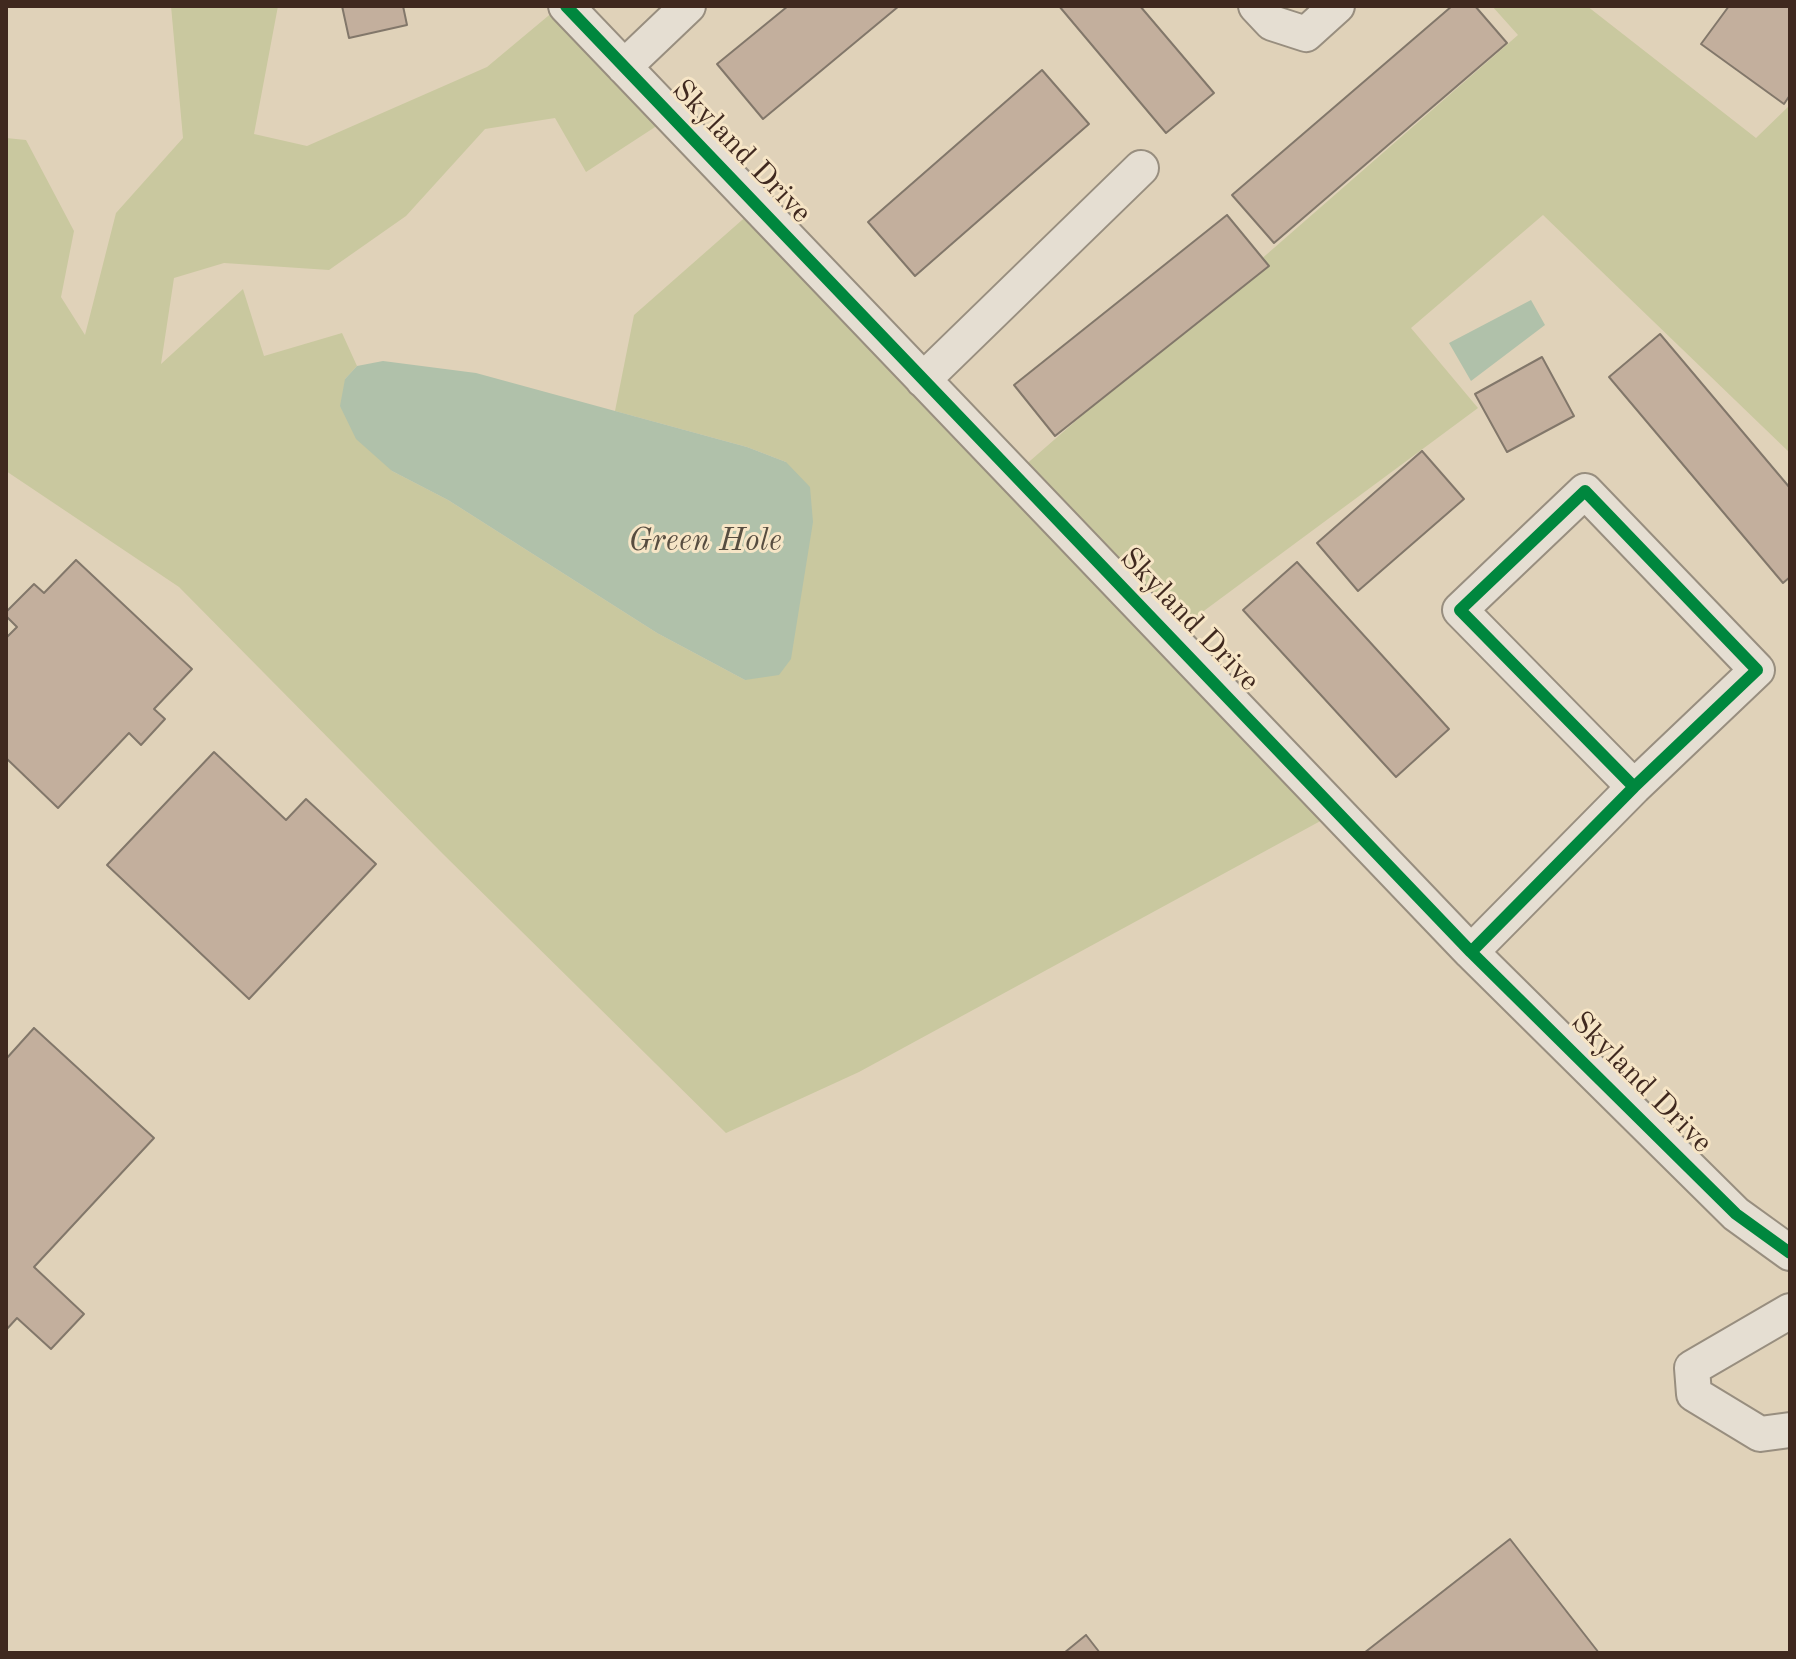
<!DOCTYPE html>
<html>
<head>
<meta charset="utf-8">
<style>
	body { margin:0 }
	#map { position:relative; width:1796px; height:1659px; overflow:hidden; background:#e0d2b9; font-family:"Old Standard TT",serif }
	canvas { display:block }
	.frame { position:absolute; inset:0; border:8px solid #40291f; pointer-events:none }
</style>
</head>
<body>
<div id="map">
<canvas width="1796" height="1659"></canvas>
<div class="frame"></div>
</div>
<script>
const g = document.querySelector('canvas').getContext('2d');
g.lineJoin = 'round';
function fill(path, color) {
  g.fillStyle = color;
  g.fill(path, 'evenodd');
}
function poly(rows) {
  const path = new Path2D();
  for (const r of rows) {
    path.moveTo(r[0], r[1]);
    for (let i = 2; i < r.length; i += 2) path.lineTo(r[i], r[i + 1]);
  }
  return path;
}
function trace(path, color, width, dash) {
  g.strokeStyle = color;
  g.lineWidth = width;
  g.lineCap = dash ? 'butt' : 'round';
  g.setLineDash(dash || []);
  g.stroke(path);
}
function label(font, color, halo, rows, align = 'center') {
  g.font = font + ' "Old Standard TT",serif';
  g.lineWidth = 6;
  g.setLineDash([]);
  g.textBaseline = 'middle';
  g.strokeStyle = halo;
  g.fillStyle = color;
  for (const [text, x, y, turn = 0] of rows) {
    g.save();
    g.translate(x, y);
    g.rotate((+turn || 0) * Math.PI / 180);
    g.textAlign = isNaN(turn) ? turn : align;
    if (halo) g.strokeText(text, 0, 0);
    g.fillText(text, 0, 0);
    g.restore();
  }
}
const green = poly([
	[171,6,278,6,254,134,307,146,487,67,560,6,672,116,586,172,555,118,485,129,406,216,329,270,224,263,174,278,161,364,243,289,264,356,342,333,357,366,345,379,392,471,448,500,657,633,745,680,786,462,747,447,615,411,634,315,758,206,1015,474,1518,35,1492,6,1587,6,1756,138,1790,105,1790,453,1543,215,1411,328,1478,408,1170,636,1337,812,859,1072,726,1133,443,854,179,587,6,471,6,138,26,140,74,231,61,297,85,335,116,213,183,138]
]);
const water = poly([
	[1531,300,1545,325,1471,381,1449,343],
	[383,361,476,373,747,447,786,462,810,487,813,522,791,659,779,675,745,680,657,633,448,500,392,471,356,439,340,406,345,379,357,366]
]);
const building = poly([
	[342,6,403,6,407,25,349,38,342,6],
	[788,6,899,6,763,119,717,64,788,6],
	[1059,6,1140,6,1214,93,1166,133,1059,6],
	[1452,6,1475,6,1507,43,1274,243,1232,195,1452,6],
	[1729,6,1790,6,1790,95,1784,104,1701,44,1729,6],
	[1042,70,1089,124,915,276,868,222,1042,70],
	[1227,215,1269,266,1055,436,1014,385,1227,215],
	[1660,334,1790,488,1790,577,1783,583,1609,377,1660,334],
	[1542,357,1574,416,1507,452,1475,394,1542,357],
	[1422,451,1464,499,1358,591,1317,543,1422,451],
	[76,560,192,669,154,709,165,719,141,745,129,733,58,808,6,758,6,638,17,627,6,616,6,612,34,584,44,593,76,560],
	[1297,562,1449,729,1396,777,1243,610,1297,562],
	[214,752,286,820,306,799,376,864,249,999,107,865,214,752],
	[34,1028,154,1138,34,1267,84,1314,51,1349,17,1318,6,1330,6,1059,34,1028],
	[1510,1539,1599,1653,1364,1653,1510,1539],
	[1086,1635,1100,1653,1064,1653,1086,1635]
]);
const minor = poly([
	[566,6,1471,952,1736,1214,1790,1253],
	[1256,6,1272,23,1306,34,1337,6],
	[624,67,688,6],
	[923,380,1141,168],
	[1471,952,1634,787,1757,670,1585,491,1460,610,1634,787],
	[1790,1311,1692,1368,1694,1394,1760,1434,1790,1430]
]);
const cycleway = poly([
	[566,6,1471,952,1736,1214,1790,1253],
	[1471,952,1634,787,1757,670,1585,491,1460,610,1634,787]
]);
const streetNames = [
	["Skyland Drive",741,152,46],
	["Skyland Drive",1189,620,46],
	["Skyland Drive",1641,1083,45]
];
const waterNames = [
	["Green Hole",705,542]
];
fill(green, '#c9c89f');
fill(water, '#b0c1aa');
fill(building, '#c3af9d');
trace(building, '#82776a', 2);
trace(minor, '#988e7f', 38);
trace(minor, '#e5ded2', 34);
trace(cycleway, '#00873e', 12);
label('30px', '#40291f', '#f6e5c6', streetNames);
label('italic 32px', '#574d40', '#f6e5c6', waterNames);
</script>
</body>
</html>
